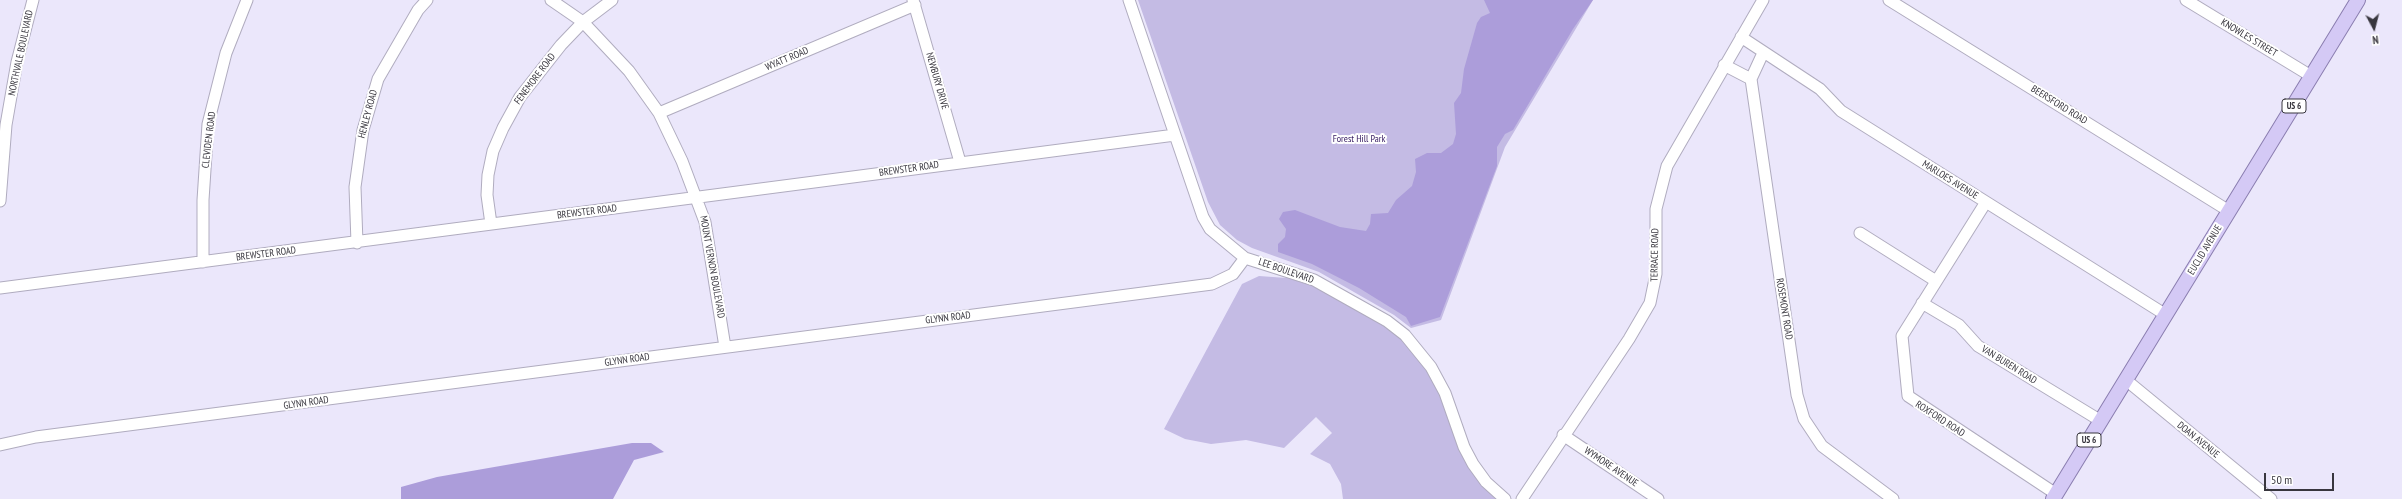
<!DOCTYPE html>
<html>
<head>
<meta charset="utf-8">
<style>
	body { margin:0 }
	#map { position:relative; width:2402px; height:499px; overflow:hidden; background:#ebe7fb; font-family:"PT Sans Narrow",sans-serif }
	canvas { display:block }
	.north { position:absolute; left:2354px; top:8px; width:40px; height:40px; -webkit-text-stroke:3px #fff; paint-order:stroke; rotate:173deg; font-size:11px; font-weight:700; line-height:16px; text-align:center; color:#38363e }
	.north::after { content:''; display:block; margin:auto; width:14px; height:18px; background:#38363e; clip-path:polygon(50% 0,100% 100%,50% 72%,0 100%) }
	.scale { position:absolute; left:2264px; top:473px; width:70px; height:18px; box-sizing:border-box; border:2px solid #38363e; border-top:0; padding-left:5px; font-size:12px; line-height:14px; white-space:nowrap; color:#38363e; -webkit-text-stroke:3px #fff; paint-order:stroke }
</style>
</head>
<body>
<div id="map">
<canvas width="2402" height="499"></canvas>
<div class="north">N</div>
<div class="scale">50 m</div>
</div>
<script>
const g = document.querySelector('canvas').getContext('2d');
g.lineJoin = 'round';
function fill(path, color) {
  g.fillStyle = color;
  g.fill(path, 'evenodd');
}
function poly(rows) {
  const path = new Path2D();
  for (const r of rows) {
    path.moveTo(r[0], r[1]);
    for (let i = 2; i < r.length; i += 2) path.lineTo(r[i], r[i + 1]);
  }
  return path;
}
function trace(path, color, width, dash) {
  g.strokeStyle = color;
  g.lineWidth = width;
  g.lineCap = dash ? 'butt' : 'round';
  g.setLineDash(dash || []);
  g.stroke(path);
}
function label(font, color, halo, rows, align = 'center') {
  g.font = font + ' "PT Sans Narrow",sans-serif';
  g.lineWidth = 4;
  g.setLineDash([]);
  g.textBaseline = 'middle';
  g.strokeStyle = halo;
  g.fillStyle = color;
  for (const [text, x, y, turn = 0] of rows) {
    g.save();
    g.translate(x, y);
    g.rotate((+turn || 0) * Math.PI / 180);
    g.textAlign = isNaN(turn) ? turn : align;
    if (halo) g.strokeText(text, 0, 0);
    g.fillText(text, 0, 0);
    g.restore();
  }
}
const green = poly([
	[1138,0,1593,0,1505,147,1441,320,1411,328,1394,315,1319,272,1252,248,1237,240,1220,225,1208,202],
	[1259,276,1314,280,1387,321,1419,349,1464,447,1505,499,1343,499,1341,484,1330,464,1310,454,1332,433,1316,417,1284,448,1246,440,1211,444,1185,439,1164,429,1242,284]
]);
const forest = poly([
	[1484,0,1593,0,1573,29,1513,130,1505,134,1497,147,1497,166,1440,317,1411,326,1406,317,1359,288,1312,264,1278,252,1278,244,1285,237,1286,229,1279,219,1283,212,1295,210,1340,227,1366,231,1370,224,1371,214,1388,213,1396,200,1412,186,1416,172,1415,159,1427,153,1441,153,1453,144,1456,134,1454,103,1461,93,1464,69,1477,23,1481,17,1490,13],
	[632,443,651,443,664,452,634,460,613,499,401,499,401,487,437,477]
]);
const minor = poly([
	[551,0,583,22,629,71,659,113,682,161,705,222,725,347],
	[913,0,960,162],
	[1129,0,1203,217,1210,229,1245,258,1314,280,1387,321,1405,335,1431,367,1445,393,1464,447,1473,464,1486,482,1505,499],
	[1889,0,2229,211],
	[2186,0,2311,76],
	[1741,37,1820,89,1841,111,2166,315],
	[1763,53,1751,79,1797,395,1804,419,1822,446,1893,499],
	[1724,65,1751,79],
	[659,113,915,5],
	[0,201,6,125,17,62,33,0],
	[1986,202,1902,336,1908,396,2056,494],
	[491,224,487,195,488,175,493,151,503,128,520,97,561,45,583,22,612,0],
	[1860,233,1936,281],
	[357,243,355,187,363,130,378,79,418,10,427,0],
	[203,262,203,200,208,124,226,53,247,0],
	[0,288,1175,135],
	[1922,303,1959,325,1978,346,2101,421],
	[2126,380,2271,499],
	[1563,435,1658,499],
	[0,445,36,437,1212,284,1233,274,1245,258],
	[1522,499,1629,339,1650,303,1656,274,1656,209,1667,166,1763,0]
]);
const major = poly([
	[2053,499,2358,0]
]);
const shields = [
	[2294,106,24],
	[2089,440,24]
];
const shieldNames = [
	["US 6",2294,106],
	["US 6",2089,440]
];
const streetNames = [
	["KNOWLES STREET",2249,38,31],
	["NORTHVALE BOULEVARD",21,53,-78],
	["WYATT ROAD",787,59,-23],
	["FENEMORE ROAD",535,79,-53],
	["NEWBURY DRIVE",937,81,74],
	["BEERSFORD ROAD",2059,105,32],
	["HENLEY ROAD",368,114,-75],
	["CLEVIDEN ROAD",209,140,-83],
	["BREWSTER ROAD",909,169,-8],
	["MARLOES AVENUE",1950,180,32],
	["BREWSTER ROAD",587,212,-7],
	["EUCLID AVENUE",2205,250,-59],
	["BREWSTER ROAD",266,254,-7],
	["TERRACE ROAD",1655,255,-89],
	["MOUNT VERNON BOULEVARD",712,267,80],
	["LEE BOULEVARD",1286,271,19],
	["ROSEMONT ROAD",1784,309,81],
	["GLYNN ROAD",948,318,-7],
	["GLYNN ROAD",627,360,-8],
	["VAN BUREN ROAD",2009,365,32],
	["GLYNN ROAD",306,403,-8],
	["ROXFORD ROAD",1940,419,33],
	["DOAN AVENUE",2198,440,39],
	["WYMORE AVENUE",1611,467,34]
];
const parkNames = [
	["Forest Hill Park",1359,139]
];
fill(green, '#c4bbe4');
fill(forest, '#ac9dda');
trace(minor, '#b0acbf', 13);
trace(major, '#8b7eb0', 16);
trace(minor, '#fff', 11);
trace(major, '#d4c9f5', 14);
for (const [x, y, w] of shields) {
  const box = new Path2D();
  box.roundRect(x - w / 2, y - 7, w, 14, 3);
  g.fillStyle = '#fff';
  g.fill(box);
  trace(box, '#38363e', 1);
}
label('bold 9px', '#38363e', null, shieldNames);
label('10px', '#38363e', '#fff', streetNames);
label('10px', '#351a61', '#fff', parkNames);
</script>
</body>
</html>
